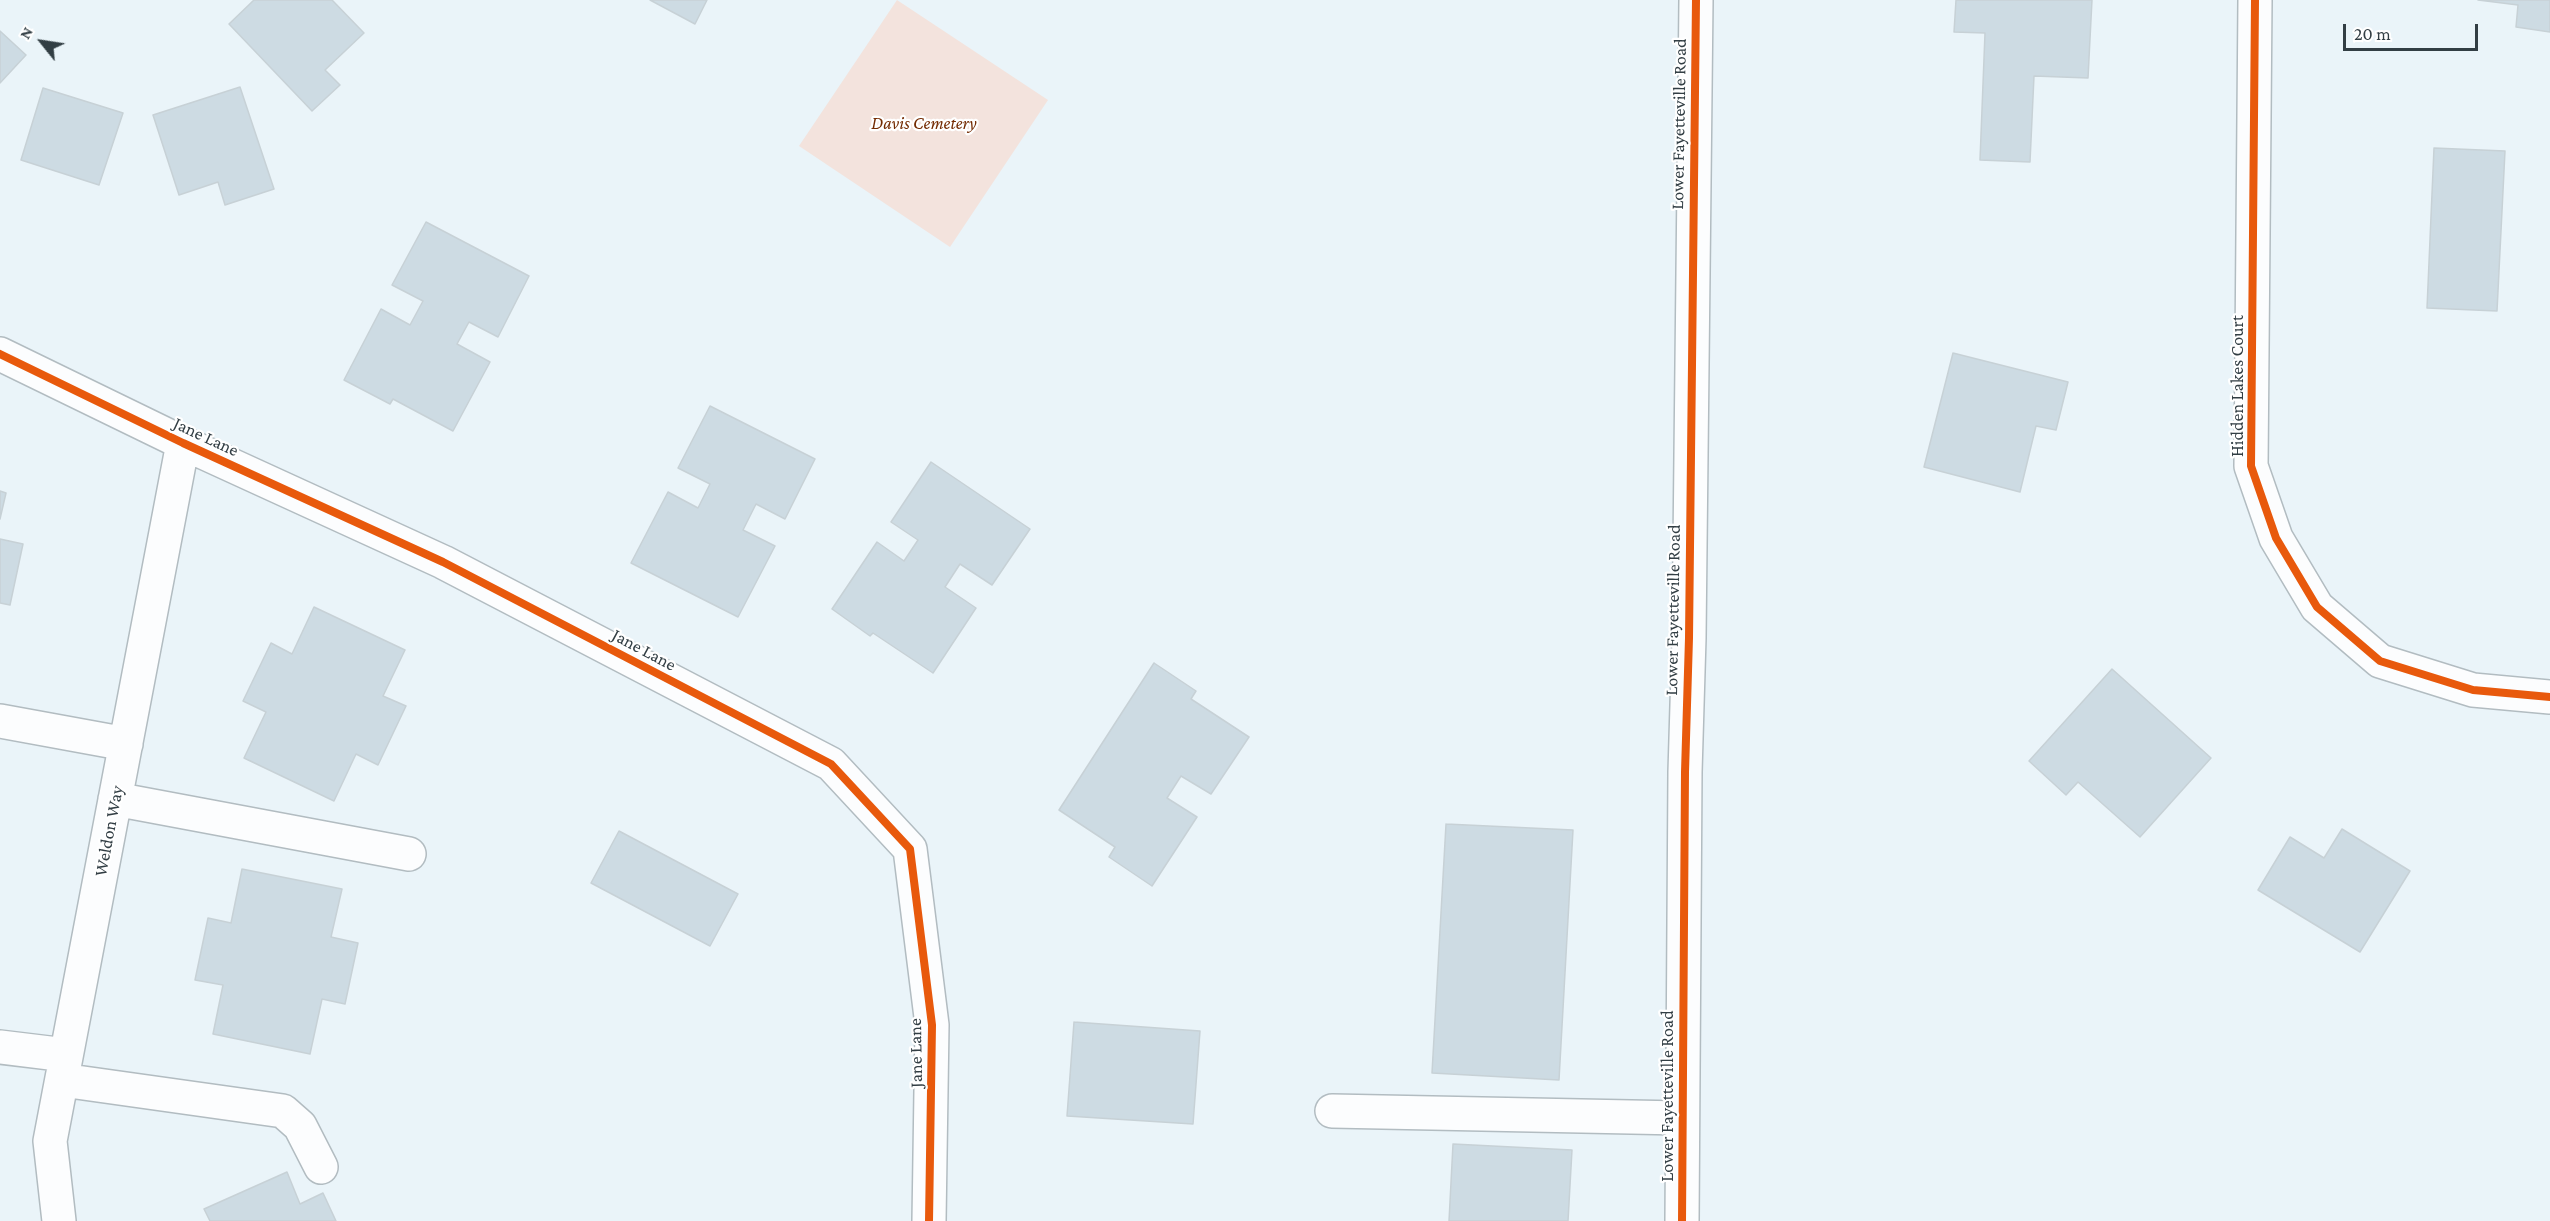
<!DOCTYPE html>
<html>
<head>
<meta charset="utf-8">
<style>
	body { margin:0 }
	#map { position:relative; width:2550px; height:1221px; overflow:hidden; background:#eaf4f9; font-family:"Crimson Pro",serif }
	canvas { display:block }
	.north { position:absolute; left:12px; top:12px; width:60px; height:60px; -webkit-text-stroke:4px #fff; paint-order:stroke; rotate:300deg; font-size:16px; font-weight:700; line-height:24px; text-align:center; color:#323e44 }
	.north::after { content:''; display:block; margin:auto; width:21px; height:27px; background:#323e44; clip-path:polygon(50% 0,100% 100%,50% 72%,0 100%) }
	.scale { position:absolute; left:2343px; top:24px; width:135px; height:27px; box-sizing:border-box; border:3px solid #323e44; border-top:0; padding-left:8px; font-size:18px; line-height:21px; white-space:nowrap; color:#323e44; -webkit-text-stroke:4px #fff; paint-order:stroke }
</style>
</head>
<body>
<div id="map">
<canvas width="2550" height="1221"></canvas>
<div class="north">N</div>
<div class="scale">20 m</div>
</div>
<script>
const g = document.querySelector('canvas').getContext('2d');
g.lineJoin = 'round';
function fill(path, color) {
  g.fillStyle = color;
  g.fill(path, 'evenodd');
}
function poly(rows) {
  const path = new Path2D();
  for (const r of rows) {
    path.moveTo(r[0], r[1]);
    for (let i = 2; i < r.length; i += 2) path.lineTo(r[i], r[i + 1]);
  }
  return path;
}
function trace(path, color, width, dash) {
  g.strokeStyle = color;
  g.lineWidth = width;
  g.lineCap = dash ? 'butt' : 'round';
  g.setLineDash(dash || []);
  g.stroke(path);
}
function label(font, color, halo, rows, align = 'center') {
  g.font = font + ' "Crimson Pro",serif';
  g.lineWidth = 4.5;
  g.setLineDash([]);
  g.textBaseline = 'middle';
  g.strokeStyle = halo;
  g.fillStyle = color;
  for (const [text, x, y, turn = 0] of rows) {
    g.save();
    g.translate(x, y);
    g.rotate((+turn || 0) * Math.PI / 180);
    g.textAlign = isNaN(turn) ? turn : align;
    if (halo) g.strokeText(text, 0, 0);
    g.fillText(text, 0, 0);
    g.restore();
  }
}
const green = poly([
	[897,0,1048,100,950,247,799,146]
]);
const building = poly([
	[254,0,332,0,364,33,325,70,340,85,312,111,229,24,254,0],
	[650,0,707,0,695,24,650,0],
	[1956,0,2092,0,2088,78,2034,76,2030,162,1980,160,1985,33,1954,32,1956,0],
	[2478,0,2550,0,2550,32,2516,27,2518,5,2478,0],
	[0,31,26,55,0,83,0,31],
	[240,87,274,189,225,205,218,182,179,195,153,115,240,87],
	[43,88,123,113,99,185,21,160,43,88],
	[2434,148,2505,151,2497,311,2427,308,2434,148],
	[426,222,529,276,498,337,469,322,457,344,490,362,453,431,393,399,390,404,344,380,381,309,410,325,423,301,392,285,426,222],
	[1953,353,2068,382,2056,430,2036,426,2020,492,1924,467,1953,353],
	[710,406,815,459,785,519,756,504,743,530,775,546,738,617,631,563,668,492,698,508,710,484,678,468,710,406],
	[931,462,1030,529,992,585,960,564,945,587,976,608,933,673,873,633,870,636,832,609,877,542,904,561,918,540,891,522,931,462],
	[0,491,6,493,0,519,0,491],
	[0,539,23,544,10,605,0,603,0,539],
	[314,607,405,650,383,696,406,706,378,765,356,754,334,801,244,758,266,712,243,701,271,643,292,654,314,607],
	[1154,663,1196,691,1191,699,1249,737,1211,794,1181,776,1167,798,1197,817,1152,886,1109,857,1115,847,1059,810,1154,663],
	[2112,669,2211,758,2140,837,2078,782,2066,795,2029,761,2112,669],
	[1446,824,1573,830,1559,1080,1432,1073,1446,824],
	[2342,829,2410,871,2360,952,2258,890,2290,837,2324,858,2342,829],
	[619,831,738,894,710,946,591,883,619,831],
	[242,869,342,889,331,937,358,943,345,1004,322,999,310,1054,213,1034,223,985,195,980,208,918,231,923,242,869],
	[1074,1022,1200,1031,1193,1124,1067,1116,1074,1022],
	[1453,1144,1572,1150,1568,1221,1449,1221,1453,1144],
	[287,1172,300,1204,323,1193,336,1221,210,1221,204,1209,287,1172]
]);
const minor = poly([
	[2255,0,2251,466,2276,538,2317,607,2380,661,2473,690,2550,697],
	[0,354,183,443,443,562,831,764,910,849,932,1025,929,1221],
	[0,721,126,744],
	[115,799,409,854],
	[0,1047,66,1055],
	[62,1080,283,1111,300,1126,321,1167],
	[1332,1111,1681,1118],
	[59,1221,50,1141,183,443],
	[1682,1221,1685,772,1689,638,1696,0]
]);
const cycleway = poly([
	[2255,0,2251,466,2276,538,2317,607,2380,661,2473,690,2550,697],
	[0,354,183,443,443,562,831,764,910,849,932,1025,929,1221],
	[1682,1221,1685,772,1689,638,1696,0]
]);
const parkNames = [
	["Davis Cemetery",924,123]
];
const streetNames = [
	["Lower Fayetteville Road",1679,124,-89],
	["Hidden Lakes Court",2237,386,-90],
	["Jane Lane",206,437,25],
	["Lower Fayetteville Road",1673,610,-89],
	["Jane Lane",644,650,28],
	["Weldon Way",109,831,-79],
	["Jane Lane",916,1053,-91],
	["Lower Fayetteville Road",1667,1096,-90]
];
fill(green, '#f3e3dd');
fill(building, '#cddbe3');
trace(building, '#c7d1d6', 1.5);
trace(minor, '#b2bcc1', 36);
trace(minor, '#fcfdfe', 33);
trace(cycleway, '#e8590c', 8);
label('italic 18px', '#732a00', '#fff', parkNames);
label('18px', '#323e44', '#fff', streetNames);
</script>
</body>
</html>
